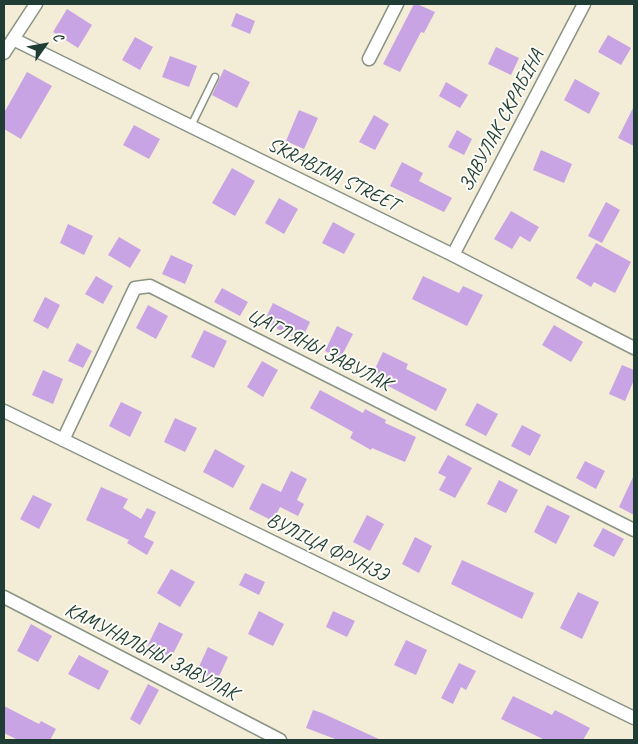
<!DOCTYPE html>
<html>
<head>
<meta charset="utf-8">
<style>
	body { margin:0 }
	#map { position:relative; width:638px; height:744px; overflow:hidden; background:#f3ecd6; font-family:Caveat,sans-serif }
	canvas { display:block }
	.frame { position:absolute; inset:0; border:5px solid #1f3d34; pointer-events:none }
	.north { position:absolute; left:20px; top:20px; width:50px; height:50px; -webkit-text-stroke:4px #fdfcf7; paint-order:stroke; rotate:58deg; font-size:14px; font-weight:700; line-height:20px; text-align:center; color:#1f3d34 }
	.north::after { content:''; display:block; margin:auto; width:18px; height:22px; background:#1f3d34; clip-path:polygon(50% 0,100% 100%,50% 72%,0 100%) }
</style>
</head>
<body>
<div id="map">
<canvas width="638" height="744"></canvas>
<div class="frame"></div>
<div class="north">С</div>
</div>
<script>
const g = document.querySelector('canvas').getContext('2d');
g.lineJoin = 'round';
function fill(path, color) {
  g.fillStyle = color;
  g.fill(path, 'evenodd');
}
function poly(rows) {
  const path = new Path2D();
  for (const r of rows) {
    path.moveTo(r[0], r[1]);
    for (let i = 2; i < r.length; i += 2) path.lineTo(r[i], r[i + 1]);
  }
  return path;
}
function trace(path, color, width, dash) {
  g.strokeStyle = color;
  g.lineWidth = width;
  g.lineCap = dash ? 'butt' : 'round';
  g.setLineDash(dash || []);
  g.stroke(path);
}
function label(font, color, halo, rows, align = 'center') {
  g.font = font + ' Caveat,sans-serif';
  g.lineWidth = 4;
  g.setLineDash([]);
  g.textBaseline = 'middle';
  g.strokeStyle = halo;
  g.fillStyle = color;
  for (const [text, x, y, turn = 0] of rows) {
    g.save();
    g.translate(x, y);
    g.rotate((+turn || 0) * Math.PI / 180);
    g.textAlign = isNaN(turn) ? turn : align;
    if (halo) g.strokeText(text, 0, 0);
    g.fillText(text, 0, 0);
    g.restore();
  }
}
const building = poly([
	[414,4,417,4,435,12,424,33,421,32,400,72,383,64],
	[67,9,92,25,78,48,53,32],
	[236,13,255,21,250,34,231,26],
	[608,35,631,48,621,65,598,52],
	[135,37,153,47,140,70,122,60],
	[496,47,519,58,511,75,488,64],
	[170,56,197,66,189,87,162,77],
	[224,69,250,82,237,108,212,95],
	[27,72,52,86,21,139,4,129,4,113],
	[575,79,600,93,589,114,564,100],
	[446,82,468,95,460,108,439,96],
	[634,106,634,146,618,138],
	[299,110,318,118,304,149,286,141],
	[374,115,389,124,375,150,359,142],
	[134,125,160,139,149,159,123,145],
	[457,130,472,139,464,155,448,147],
	[541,150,572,164,564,183,533,170],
	[402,162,423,173,419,181,452,198,444,212,390,186],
	[232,168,255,181,235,216,212,203],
	[279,198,298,209,284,234,265,223],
	[606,202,620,210,602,243,588,236],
	[511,211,539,227,530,242,520,236,512,249,494,239],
	[333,222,355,234,344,254,322,243],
	[68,224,93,236,84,255,60,243],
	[119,237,141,250,130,268,108,255],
	[596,243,631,262,615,293,594,282,591,287,576,278],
	[171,255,193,265,185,284,162,274],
	[96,276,113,286,103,304,85,294],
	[423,276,459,293,463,286,483,295,467,326,412,299],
	[222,288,248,302,240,316,214,302],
	[45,297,60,305,48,329,33,321],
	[273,303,310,322,301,341,264,322],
	[148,305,168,316,156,339,136,328],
	[554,325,583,342,571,362,542,345],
	[337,326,353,334,340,359,325,351],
	[204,330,227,341,214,368,191,357],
	[77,343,92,351,83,368,68,361],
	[383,352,408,364,406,369,447,389,436,411,371,377],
	[262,361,278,370,263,397,247,387],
	[622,365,634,370,634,380,625,401,609,394],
	[43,370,63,379,53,404,32,395],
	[320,390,363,413,365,409,386,420,385,423,416,437,405,462,372,448,371,450,350,438,353,432,310,408],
	[121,402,142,412,130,437,109,426],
	[477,403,498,414,486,436,465,425],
	[175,418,197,428,185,452,164,442],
	[522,425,541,435,530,456,511,446],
	[215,449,245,466,233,488,203,472],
	[448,455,472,468,455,498,439,490,446,477,438,473],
	[585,461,605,471,596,489,576,478],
	[291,471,307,479,297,500,304,504,298,516,280,507,273,521,249,509,262,483,281,492],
	[634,475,634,515,619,507],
	[499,480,518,490,506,513,487,504],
	[101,487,128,499,123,508,141,519,147,508,156,512,144,537,154,542,147,555,127,543,129,540,86,520],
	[33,495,52,504,39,529,20,519],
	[547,505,570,516,556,544,534,532],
	[367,515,384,524,370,551,353,542],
	[603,528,624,539,614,557,593,546],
	[415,537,432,546,419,573,402,564],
	[462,560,534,593,522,619,451,584],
	[171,569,195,582,180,607,157,593],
	[245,573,265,582,259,595,239,585],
	[578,592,599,602,582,639,560,628],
	[259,611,284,624,273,646,248,634],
	[333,611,355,621,347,637,326,627],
	[159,622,183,634,171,658,147,647],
	[31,624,52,636,38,662,17,651],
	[406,640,427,650,416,675,394,665],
	[208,647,228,657,216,683,196,673],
	[79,655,109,671,99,690,68,674],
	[459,663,476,671,466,690,461,687,453,704,441,698],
	[148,684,159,690,140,725,130,719],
	[513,696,552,715,555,710,590,728,583,740,545,740,501,719],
	[4,706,39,724,41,721,56,729,50,740,18,740,4,733],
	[313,710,322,713,381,740,338,740,306,728]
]);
const service = poly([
	[191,126,215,77]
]);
const minor = poly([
	[13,39,453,255,634,348],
	[4,53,36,4],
	[369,59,397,4],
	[453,255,584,4],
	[4,411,634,718],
	[63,440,135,288,150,286,634,530],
	[4,597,280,740]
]);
const streetNames = [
	["ЗАВУЛАК СКРАБІНА",502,121,-62],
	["SKRABINA STREET",333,175,26],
	["ЦАГЛЯНЫ ЗАВУЛАК",319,350,27],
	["ВУЛІЦА ФРУНЗЭ",327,548,26],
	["КАМУНАЛЬНЫ ЗАВУЛАК",151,652,27]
];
fill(building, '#c9a4e4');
trace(service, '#899485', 9);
trace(minor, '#899485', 15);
trace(service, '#fff', 6);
trace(minor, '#fff', 12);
label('20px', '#1f3d34', '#fdfcf7', streetNames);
</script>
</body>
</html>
